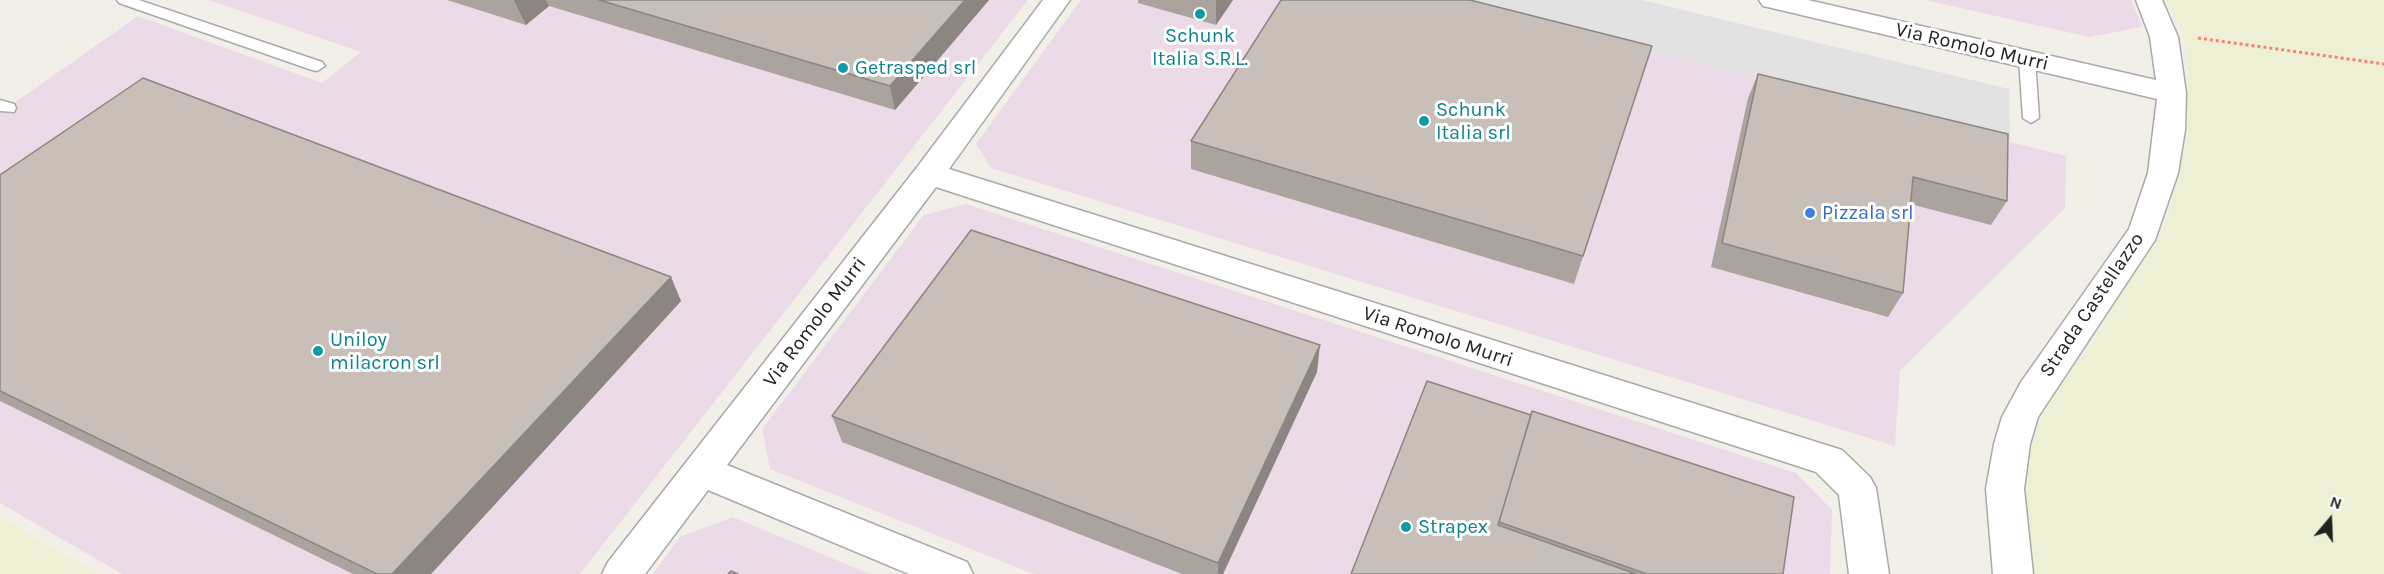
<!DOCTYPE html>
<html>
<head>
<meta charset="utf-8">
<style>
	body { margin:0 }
	#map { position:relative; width:2384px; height:574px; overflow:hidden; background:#f2efe9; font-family:Karla,sans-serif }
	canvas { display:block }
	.north { position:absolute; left:2300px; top:490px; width:60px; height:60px; -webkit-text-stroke:4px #fff; paint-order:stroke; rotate:19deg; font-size:16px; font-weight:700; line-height:24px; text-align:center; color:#222 }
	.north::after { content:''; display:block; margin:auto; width:21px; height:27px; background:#222; clip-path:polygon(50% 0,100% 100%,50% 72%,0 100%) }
</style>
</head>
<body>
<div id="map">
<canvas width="2384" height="574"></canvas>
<div class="north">N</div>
</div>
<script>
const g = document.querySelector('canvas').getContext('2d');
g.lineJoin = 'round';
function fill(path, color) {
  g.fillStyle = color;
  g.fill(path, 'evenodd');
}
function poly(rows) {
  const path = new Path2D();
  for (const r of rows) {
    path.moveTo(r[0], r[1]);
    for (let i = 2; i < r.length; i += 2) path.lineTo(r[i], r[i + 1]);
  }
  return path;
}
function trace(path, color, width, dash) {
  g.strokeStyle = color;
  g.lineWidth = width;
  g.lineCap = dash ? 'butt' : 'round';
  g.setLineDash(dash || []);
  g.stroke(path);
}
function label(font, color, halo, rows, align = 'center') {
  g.font = font + ' Karla,sans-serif';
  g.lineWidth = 6;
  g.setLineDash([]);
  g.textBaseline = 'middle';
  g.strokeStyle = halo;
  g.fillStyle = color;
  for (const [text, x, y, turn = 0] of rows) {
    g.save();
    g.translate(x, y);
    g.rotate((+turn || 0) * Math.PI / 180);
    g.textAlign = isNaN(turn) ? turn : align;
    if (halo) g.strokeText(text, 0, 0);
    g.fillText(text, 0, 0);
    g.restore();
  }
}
const industrial = poly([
	[209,0,1028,0,580,574,122,574,0,503,0,113,138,16,322,83,361,52],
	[1081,0,1445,0,2066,156,2065,208,1900,371,1895,446,991,168,976,144],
	[1925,0,2131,0,2142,27,2089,37],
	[966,204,1796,473,1832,510,1830,574,1034,574,770,469,762,429,924,215],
	[733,517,870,574,653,574,680,537]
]);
const farmland = poly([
	[2166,0,2384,0,2384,574,2030,574,2023,490,2028,453,2052,393,2089,348,2168,218,2188,139,2187,51,2180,28],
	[0,517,98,574,0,574]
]);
const parking = poly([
	[1445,0,1642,0,2009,89,2010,142]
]);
const path = poly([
	[2198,38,2384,64]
]);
const service = poly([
	[117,0,139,0,322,62,325,66,317,71,312,70,119,3,117,0],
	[2027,54,2035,59,2039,118,2031,123,2023,118,2019,59,2027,54],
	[0,100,14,104,16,108,14,112,0,111,0,100]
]);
const minor = poly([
	[1043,0,1070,0,949,169,1842,450,1870,477,1876,488,1889,574,1849,574,1839,495,1816,472,936,187,727,465,967,562,973,574,909,574,708,490,645,574,602,574,608,562,918,166,1043,0]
]);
const tertiary = poly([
	[1759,0,1808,0,2156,80,2150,37,2136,0,2162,0,2178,37,2186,93,2185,130,2178,173,2155,240,2038,417,2030,444,2024,489,2033,574,1993,574,1986,489,1994,444,2002,417,2021,382,2129,229,2148,173,2157,99,1772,8,1763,6,1759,0]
]);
const wall = poly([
	[447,0,989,0,895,110,549,6,526,25],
	[1138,0,1233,0,1216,25,1138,3],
	[1652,46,1574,284,1191,169,1191,141],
	[1758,74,2007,201,1991,225,1910,204,1903,293,1888,317,1711,267,1748,98],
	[0,175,681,301,431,574,353,574,0,401],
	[1317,372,1223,574,1182,574,842,442,832,416],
	[1427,381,1783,574,1351,574]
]);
const shadedWall = poly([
	[515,0,546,0,549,6,526,25,514,1],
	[965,0,989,0,895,110,890,86],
	[1216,0,1233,0,1216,25],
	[671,277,681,301,431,574,392,574],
	[1320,345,1317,372,1223,574,1218,574,1218,563]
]);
const building = poly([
	[599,0,965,0,890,86,599,0],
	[1281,0,1470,0,1652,46,1583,256,1191,141,1281,0],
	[1758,74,2008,134,2007,201,1913,177,1903,293,1722,243,1758,74],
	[143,78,671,277,392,574,377,574,0,391,0,175,143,78],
	[971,230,1320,345,1218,563,832,416,971,230],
	[1427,381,1531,415,1498,525,1636,574,1351,574,1427,381],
	[1532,411,1794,497,1783,574,1647,574,1499,522,1532,411],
	[731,571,738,574,728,574,731,571]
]);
const markers = [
	[1200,14,6,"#0f9aa8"],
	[843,68,6,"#0f9aa8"],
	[1424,121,6,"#0f9aa8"],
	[1810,213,6,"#3f7fe0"],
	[318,351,6,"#0f9aa8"],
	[1406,527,6,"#0f9aa8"]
];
const cultureNames = [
	["Schunk",1200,36,"center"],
	["Italia S.R.L.",1200,59,"center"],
	["Getrasped srl",855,68],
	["Schunk",1436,110],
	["Italia srl",1436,133],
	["Uniloy",330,340],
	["milacron srl",330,363],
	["Strapex",1418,527]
];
const streetNames = [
	["Via Romolo Murri",1972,47,13],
	["Strada Castellazzo",2092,305,-56],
	["Via Romolo Murri",815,322,-53],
	["Via Romolo Murri",1438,337,18]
];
const shopNames = [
	["Pizzala srl",1822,213]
];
fill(industrial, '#ebdbe8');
fill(farmland, '#eef0d5');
fill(parking, '#e2e2e2');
trace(service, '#a9a9a9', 3);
trace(minor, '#a9a9a9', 3);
trace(tertiary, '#a9a9a9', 3);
trace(path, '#fa8072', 3, [3, 3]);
fill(service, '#fff');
fill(minor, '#fff');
fill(tertiary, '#fff');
fill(wall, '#aba49e');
fill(shadedWall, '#8b8681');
fill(building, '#c7bfb8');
trace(building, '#8b8681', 1.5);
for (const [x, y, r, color] of markers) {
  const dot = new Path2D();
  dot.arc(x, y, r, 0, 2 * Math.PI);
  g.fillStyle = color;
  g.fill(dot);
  trace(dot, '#fff', 2);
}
label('20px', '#0d838f', '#fff', cultureNames, 'left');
label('20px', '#222', '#fff', streetNames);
label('20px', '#366cbe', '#fff', shopNames, 'left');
</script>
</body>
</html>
